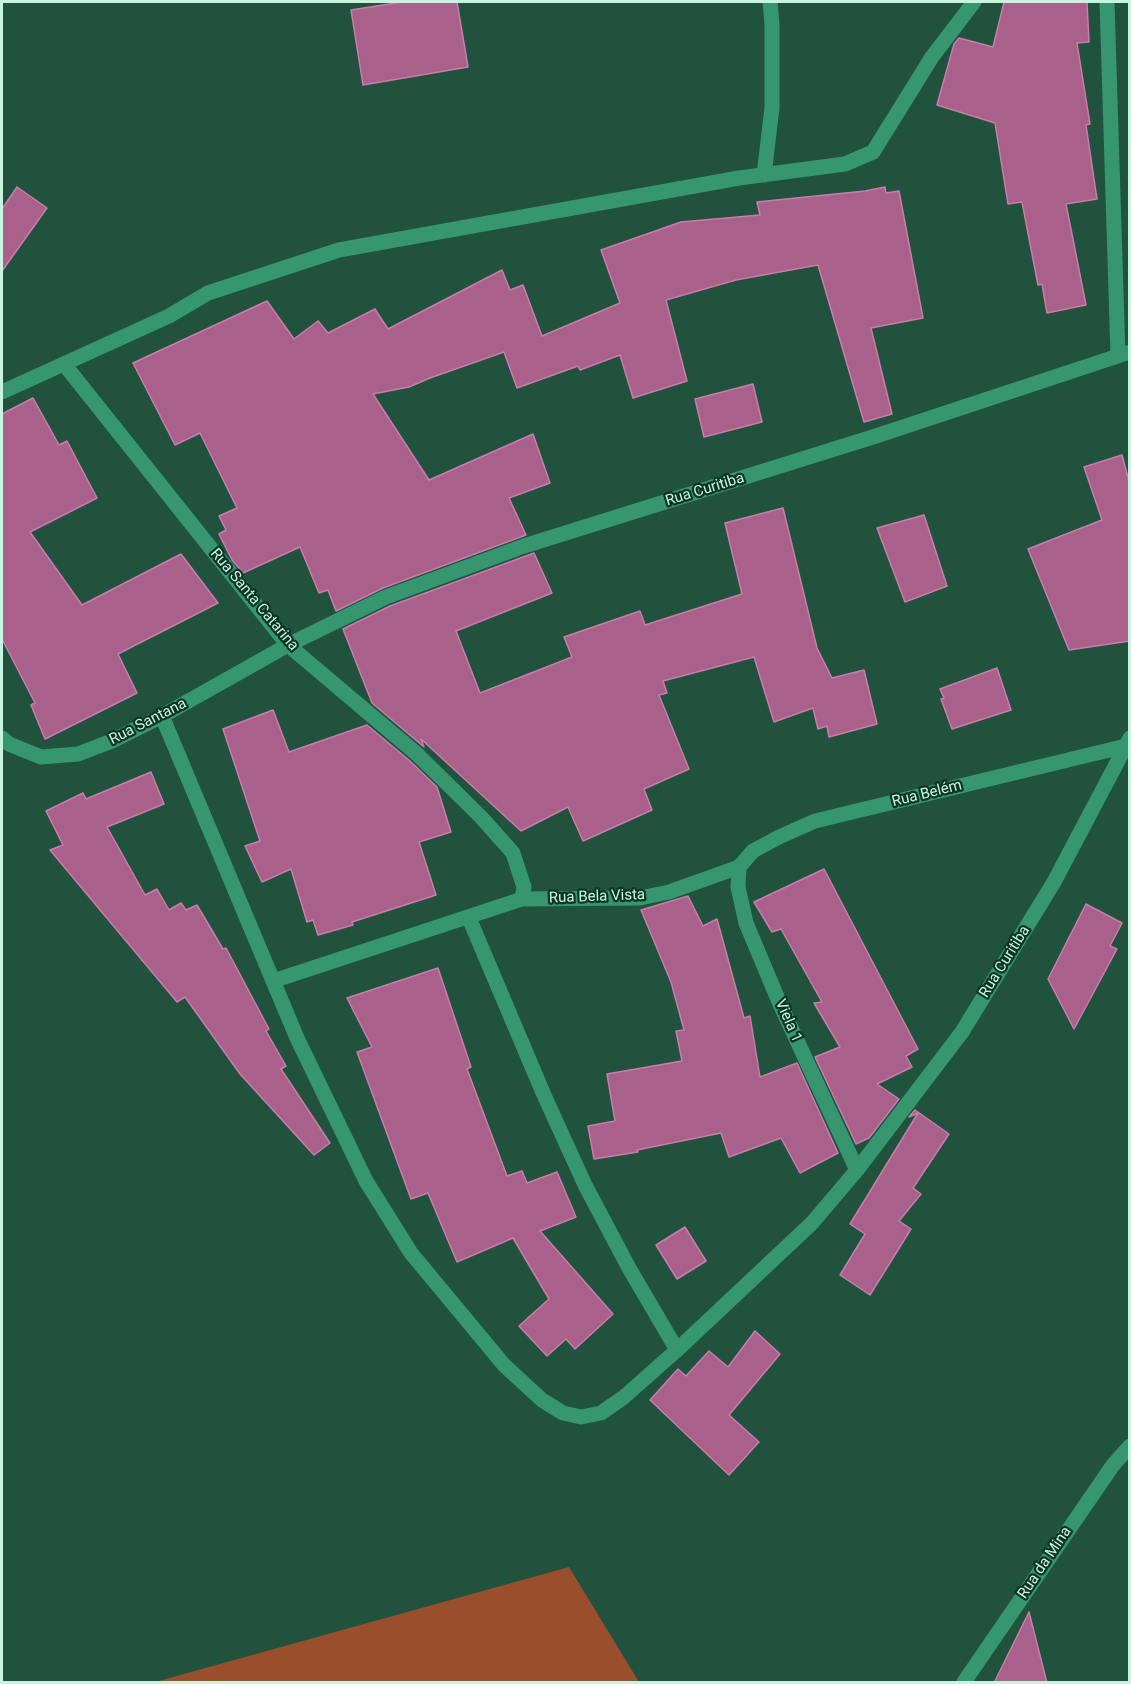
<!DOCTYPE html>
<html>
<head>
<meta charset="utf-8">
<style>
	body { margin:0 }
	#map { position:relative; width:1131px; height:1684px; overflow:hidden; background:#20523d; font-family:Roboto,sans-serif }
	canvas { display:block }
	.frame { position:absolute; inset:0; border:3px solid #c8f4df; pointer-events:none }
</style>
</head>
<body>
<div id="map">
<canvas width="1131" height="1684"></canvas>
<div class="frame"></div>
</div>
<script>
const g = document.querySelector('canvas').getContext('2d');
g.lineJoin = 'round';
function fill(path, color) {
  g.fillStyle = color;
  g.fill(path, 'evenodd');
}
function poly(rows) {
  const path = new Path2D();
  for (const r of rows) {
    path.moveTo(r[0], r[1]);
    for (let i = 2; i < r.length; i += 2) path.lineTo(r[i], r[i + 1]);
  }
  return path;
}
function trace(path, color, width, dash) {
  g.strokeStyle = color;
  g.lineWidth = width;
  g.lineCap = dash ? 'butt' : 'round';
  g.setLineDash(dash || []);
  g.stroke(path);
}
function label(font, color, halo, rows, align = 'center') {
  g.font = font + ' Roboto,sans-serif';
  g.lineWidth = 4.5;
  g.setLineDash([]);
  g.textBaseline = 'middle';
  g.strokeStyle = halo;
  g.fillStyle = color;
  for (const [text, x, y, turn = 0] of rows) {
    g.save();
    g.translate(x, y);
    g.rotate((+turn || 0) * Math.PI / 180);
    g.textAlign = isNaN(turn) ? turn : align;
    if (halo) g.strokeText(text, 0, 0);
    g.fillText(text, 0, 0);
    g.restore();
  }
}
const green = poly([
	[569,1567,639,1682,155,1682]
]);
const building = poly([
	[402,2,457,2,468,67,363,85,351,10,402,2],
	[1004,2,1087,2,1089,42,1077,43,1090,124,1086,125,1097,199,1066,204,1086,305,1047,313,1042,284,1038,285,1022,202,1008,204,995,123,937,105,954,44,959,38,993,47,1004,2],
	[17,187,47,208,2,271,2,209,17,187],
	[885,187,886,193,899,191,923,318,871,328,892,414,864,422,818,265,736,280,666,300,687,381,633,398,620,355,580,370,578,366,517,388,504,352,430,378,409,387,373,394,429,480,533,434,550,483,509,498,526,535,383,588,336,611,328,590,319,593,300,547,243,573,232,560,219,534,226,530,219,516,237,508,200,433,175,445,133,363,267,301,294,339,318,321,328,333,375,309,388,329,502,270,510,290,523,285,542,336,620,303,601,250,681,222,760,215,757,202,865,191,885,187],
	[753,384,762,422,704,437,695,399,753,384],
	[33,398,59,445,67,441,97,498,30,532,82,605,181,554,218,603,118,654,137,693,45,739,31,705,35,703,2,639,2,414,33,398],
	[1122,455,1130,485,1130,641,1069,650,1028,549,1102,520,1084,467,1122,455],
	[783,508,817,648,832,678,864,670,877,724,829,737,827,726,818,729,813,708,774,722,754,657,663,681,667,693,659,695,689,769,644,789,652,810,583,841,568,807,521,831,421,739,424,747,372,703,343,629,390,606,534,553,552,593,456,631,480,693,572,657,564,637,640,611,645,625,742,594,725,523,783,508],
	[924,515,947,586,905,602,877,528,924,515],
	[997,668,1011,710,952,729,941,699,944,698,940,689,997,668],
	[273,710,289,752,367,725,410,761,437,787,451,832,419,842,436,895,352,922,353,925,318,935,313,920,307,922,291,869,262,882,245,846,260,841,223,729,273,710],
	[151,772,164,804,107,827,145,895,157,889,169,910,181,903,186,910,197,905,223,949,226,948,269,1029,266,1031,286,1066,281,1069,330,1143,314,1155,240,1074,185,997,177,1002,50,850,63,845,46,811,83,793,86,799,151,772],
	[824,869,918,1049,906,1056,912,1067,877,1084,899,1099,869,1138,856,1144,815,1057,840,1047,814,1003,822,1002,781,929,772,932,754,902,824,869],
	[688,896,703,926,717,919,744,1018,750,1016,760,1077,797,1063,838,1153,800,1173,781,1138,729,1157,721,1133,637,1150,638,1152,594,1159,588,1126,615,1121,607,1074,682,1061,676,1031,684,1030,671,982,641,910,688,896],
	[1086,904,1122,923,1110,946,1117,949,1074,1029,1048,979,1086,904],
	[438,968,471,1067,467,1069,507,1176,522,1171,527,1183,557,1172,576,1217,540,1231,613,1314,575,1349,566,1339,547,1356,519,1326,549,1299,513,1238,457,1262,428,1193,411,1199,357,1052,372,1047,347,998,438,968],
	[915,1110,949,1134,913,1188,921,1194,899,1221,911,1229,870,1295,840,1275,865,1234,850,1224,918,1113,909,1117,915,1110],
	[685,1227,706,1261,677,1279,656,1245,685,1227],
	[755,1331,780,1354,729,1415,759,1442,729,1475,650,1400,678,1369,686,1376,709,1351,728,1367,755,1331],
	[1029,1612,1047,1683,994,1683,1029,1612]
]);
const street = poly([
	[1107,2,1118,356],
	[764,175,772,108,772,24,770,2],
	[64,364,288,645,417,754,481,817,513,853,524,887,522,899],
	[2,392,169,316,208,293,339,250,739,178,845,164,873,152,932,57,974,2],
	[162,716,297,1038,366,1181,411,1253,504,1365,542,1400,563,1413,581,1417,601,1413,624,1397,677,1350,812,1223,857,1170,962,1032,1054,882,1130,738],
	[2,738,9,744,41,757,78,754,112,741,162,716,288,645,386,597,524,546,876,436,1130,352],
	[739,867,738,887,746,923,780,1004,857,1170],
	[469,918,544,1095,585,1185,629,1268,677,1350],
	[273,981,522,899,640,898,669,892,739,867,753,851,779,837,815,821,1126,746],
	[964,1682,1113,1465,1130,1446]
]);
const streetNames = [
	["Rua Curitiba",705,490,-17],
	["Rua Santa Catarina",254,600,50],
	["Rua Santana",148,722,-27],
	["Rua Belém",927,794,-14],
	["Rua Bela Vista",597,897,-2],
	["Rua Curitiba",1005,962,-58],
	["Viela 1",788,1021,66],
	["Rua da Mina",1045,1563,-56]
];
fill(green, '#994e2c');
fill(building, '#a9618c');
trace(building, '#c87eaa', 1.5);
trace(street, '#359670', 15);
label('15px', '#c8f4df', '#0c3526', streetNames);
</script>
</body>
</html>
